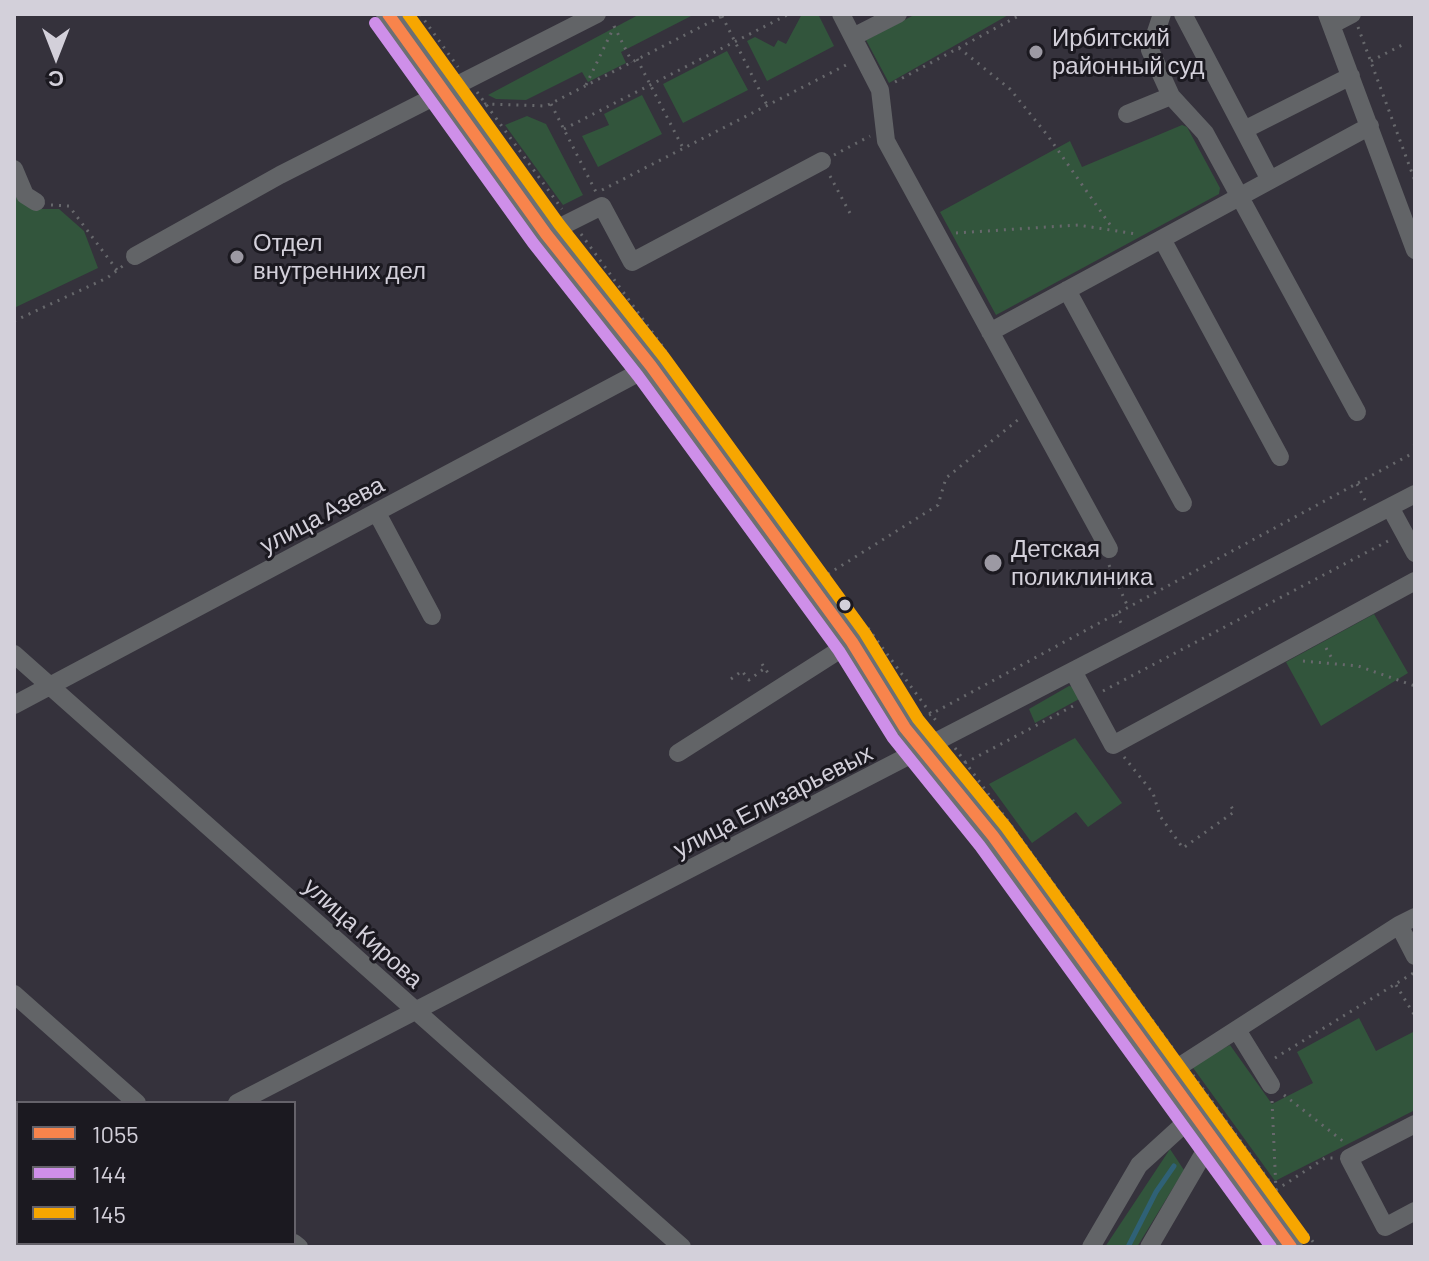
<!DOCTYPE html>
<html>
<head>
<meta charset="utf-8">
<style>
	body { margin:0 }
	#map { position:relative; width:1429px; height:1261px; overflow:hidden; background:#35323c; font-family:Barlow,sans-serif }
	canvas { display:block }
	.frame { position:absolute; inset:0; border:16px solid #d3d0da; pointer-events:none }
	.legend { position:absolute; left:16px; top:1101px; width:280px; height:144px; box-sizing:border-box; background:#1b1920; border:2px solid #65626a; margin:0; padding:10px 14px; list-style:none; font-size:24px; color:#d3d0da }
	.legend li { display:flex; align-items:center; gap:16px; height:40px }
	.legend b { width:40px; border:2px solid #65626a }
	.north { position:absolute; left:16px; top:16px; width:80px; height:80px; -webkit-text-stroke:6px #1b1920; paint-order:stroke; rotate:180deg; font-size:22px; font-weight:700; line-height:32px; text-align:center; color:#d3d0da }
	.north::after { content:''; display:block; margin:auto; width:28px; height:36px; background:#d3d0da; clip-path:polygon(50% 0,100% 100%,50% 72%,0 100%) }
</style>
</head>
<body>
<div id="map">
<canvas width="1429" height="1261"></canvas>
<div class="frame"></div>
<ul class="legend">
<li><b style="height:10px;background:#f8844c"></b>1055</li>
<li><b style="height:10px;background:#ce8fe9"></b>144</li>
<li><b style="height:10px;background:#f7a600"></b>145</li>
</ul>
<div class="north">С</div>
</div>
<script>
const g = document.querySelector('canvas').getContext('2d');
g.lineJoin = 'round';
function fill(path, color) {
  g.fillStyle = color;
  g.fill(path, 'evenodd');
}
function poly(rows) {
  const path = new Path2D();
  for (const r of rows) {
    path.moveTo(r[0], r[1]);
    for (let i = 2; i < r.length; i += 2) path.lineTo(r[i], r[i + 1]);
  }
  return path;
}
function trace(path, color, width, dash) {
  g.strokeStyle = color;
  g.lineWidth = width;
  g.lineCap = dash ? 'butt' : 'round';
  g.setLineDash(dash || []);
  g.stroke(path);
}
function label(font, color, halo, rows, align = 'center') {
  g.font = font + ' Barlow,sans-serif';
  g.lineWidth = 6;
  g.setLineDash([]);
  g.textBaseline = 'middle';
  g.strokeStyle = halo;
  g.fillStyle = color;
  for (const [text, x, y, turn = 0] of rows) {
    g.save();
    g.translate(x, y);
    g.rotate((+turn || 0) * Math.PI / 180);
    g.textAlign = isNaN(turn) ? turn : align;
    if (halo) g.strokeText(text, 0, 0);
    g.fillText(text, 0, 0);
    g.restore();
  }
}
const green = poly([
	[640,14,695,14,621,52,626,63,588,82,582,72,526,100,496,99,488,95],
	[802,14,818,14,834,46,767,81,747,41,755,37,774,47,778,40,786,44],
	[916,14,1010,14,889,83,866,40],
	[727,51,748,90,683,123,663,84],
	[642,95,662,134,598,167,582,136,609,125,604,114],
	[527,116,546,124,583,195,563,205,505,125],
	[1182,125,1187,127,1220,188,1219,194,996,315,940,212,1070,141,1082,167],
	[14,192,32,209,59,209,84,231,98,268,14,308],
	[1374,614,1408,673,1321,726,1286,662],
	[1069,686,1074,687,1081,698,1035,723,1029,709],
	[1075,738,1122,803,1088,827,1076,812,1032,843,989,784],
	[1359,1018,1376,1051,1415,1031,1415,1110,1275,1181,1191,1065,1230,1045,1272,1104,1313,1083,1297,1052],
	[1170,1149,1184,1170,1137,1247,1105,1247]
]);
const stream = poly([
	[1128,1247,1156,1192,1174,1166]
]);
const path = poly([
	[420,14,458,67],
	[722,16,767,105],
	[614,26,632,62],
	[1358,27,1415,181],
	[959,48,1010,89,1048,136,1113,229],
	[637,59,683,148],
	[1371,61,1402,45],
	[895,82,1022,14],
	[586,85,614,27],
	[477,92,562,209],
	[551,104,596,192],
	[478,109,485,104,546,106,726,14],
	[564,129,789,14],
	[834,155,870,136],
	[830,176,851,215],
	[602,190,848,64],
	[51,205,69,206,117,270],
	[956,233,1078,225,1136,234],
	[581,234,666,351],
	[14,321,107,278,124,265],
	[1414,444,1415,446],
	[1357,484,1366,502],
	[1109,565,1128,607],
	[828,574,938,505,946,478,1019,419],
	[1116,614,1124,628],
	[868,628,937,722],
	[1326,648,1334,662],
	[1303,661,1358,666,1415,686],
	[762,664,770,676],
	[731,679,742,671,749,680,765,668],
	[1103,691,1390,540],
	[922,719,1415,452],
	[955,748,1174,1050],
	[1124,757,1153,793,1160,816,1183,848,1234,812,1231,806],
	[965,763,1075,705],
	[1396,985,1415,1016],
	[1275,1058,1415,972],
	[1193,1075,1270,1182],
	[1284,1095,1344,1142],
	[1272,1101,1276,1190],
	[1276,1190,1325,1158,1334,1158],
	[1307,1234,1317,1247]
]);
const minor = poly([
	[841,14,880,90,886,141,1109,549],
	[1162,14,1150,50,1171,96],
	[1183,14,1244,130,1351,76],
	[1327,14,1415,250],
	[1331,25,1352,14],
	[853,37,898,14],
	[1127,114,1171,96,1205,133,1357,412],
	[1244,130,1270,180],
	[14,169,25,195,36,202],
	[546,234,602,206,632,262,822,161],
	[1162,239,1280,457],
	[135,256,280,175,597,14],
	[1067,290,1183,503],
	[990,332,1370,126],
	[1390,507,1415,553],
	[377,513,432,616],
	[14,654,682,1247],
	[1073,671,1113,745,1415,581],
	[14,705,651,366],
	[678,753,852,642],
	[1415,917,1399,925,1415,956],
	[14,994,137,1103],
	[1237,1030,1271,1085],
	[1166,1075,1399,925],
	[237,1103,1415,494],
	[1415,1124,1349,1158,1385,1227,1415,1211],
	[14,1208,18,1206],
	[294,1243,299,1247],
	[1091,1247,1139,1165,1195,1114],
	[1149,1247,1212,1139]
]);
const major = poly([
	[388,14,546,234,651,366,852,642,905,728,993,836,1291,1247]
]);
const bus1 = poly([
	[388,14,546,234,651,366,852,642,905,728,993,836,1291,1247]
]);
const bus2 = poly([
	[375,23,533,243,638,376,839,651,893,738,980,846,1271,1247]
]);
const bus3 = poly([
	[408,14,559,224,664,357,865,633,918,719,1006,827,1304,1238]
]);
const markers = [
	[1036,52,8,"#9c99a3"],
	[237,257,8,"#9c99a3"],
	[993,563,10,"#9c99a3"],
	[845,605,7,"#d3d0da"]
];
const poiNames = [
	["Ирбитский",1052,38],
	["районный суд",1052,66],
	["Отдел",253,243],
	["внутренних дел",253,271],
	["Детская",1011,549],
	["поликлиника",1011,577]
];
const streetNames = [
	["улица Азева",322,515,-28],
	["улица Елизарьевых",773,801,-27],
	["улица Кирова",363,933,42]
];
fill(green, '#32553c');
trace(stream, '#2f6176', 5);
trace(path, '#67686c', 3, [2, 6]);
trace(minor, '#626467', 18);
trace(major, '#6c6f73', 24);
trace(bus1, '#f8844c', 12);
trace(bus2, '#ce8fe9', 12);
trace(bus3, '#f7a600', 12);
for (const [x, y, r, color] of markers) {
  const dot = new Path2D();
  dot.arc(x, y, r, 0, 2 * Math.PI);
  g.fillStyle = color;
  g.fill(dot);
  trace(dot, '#1b1920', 3);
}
label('24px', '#d3d0da', '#1b1920', poiNames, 'left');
label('24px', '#d3d0da', '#1b1920', streetNames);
</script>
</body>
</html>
